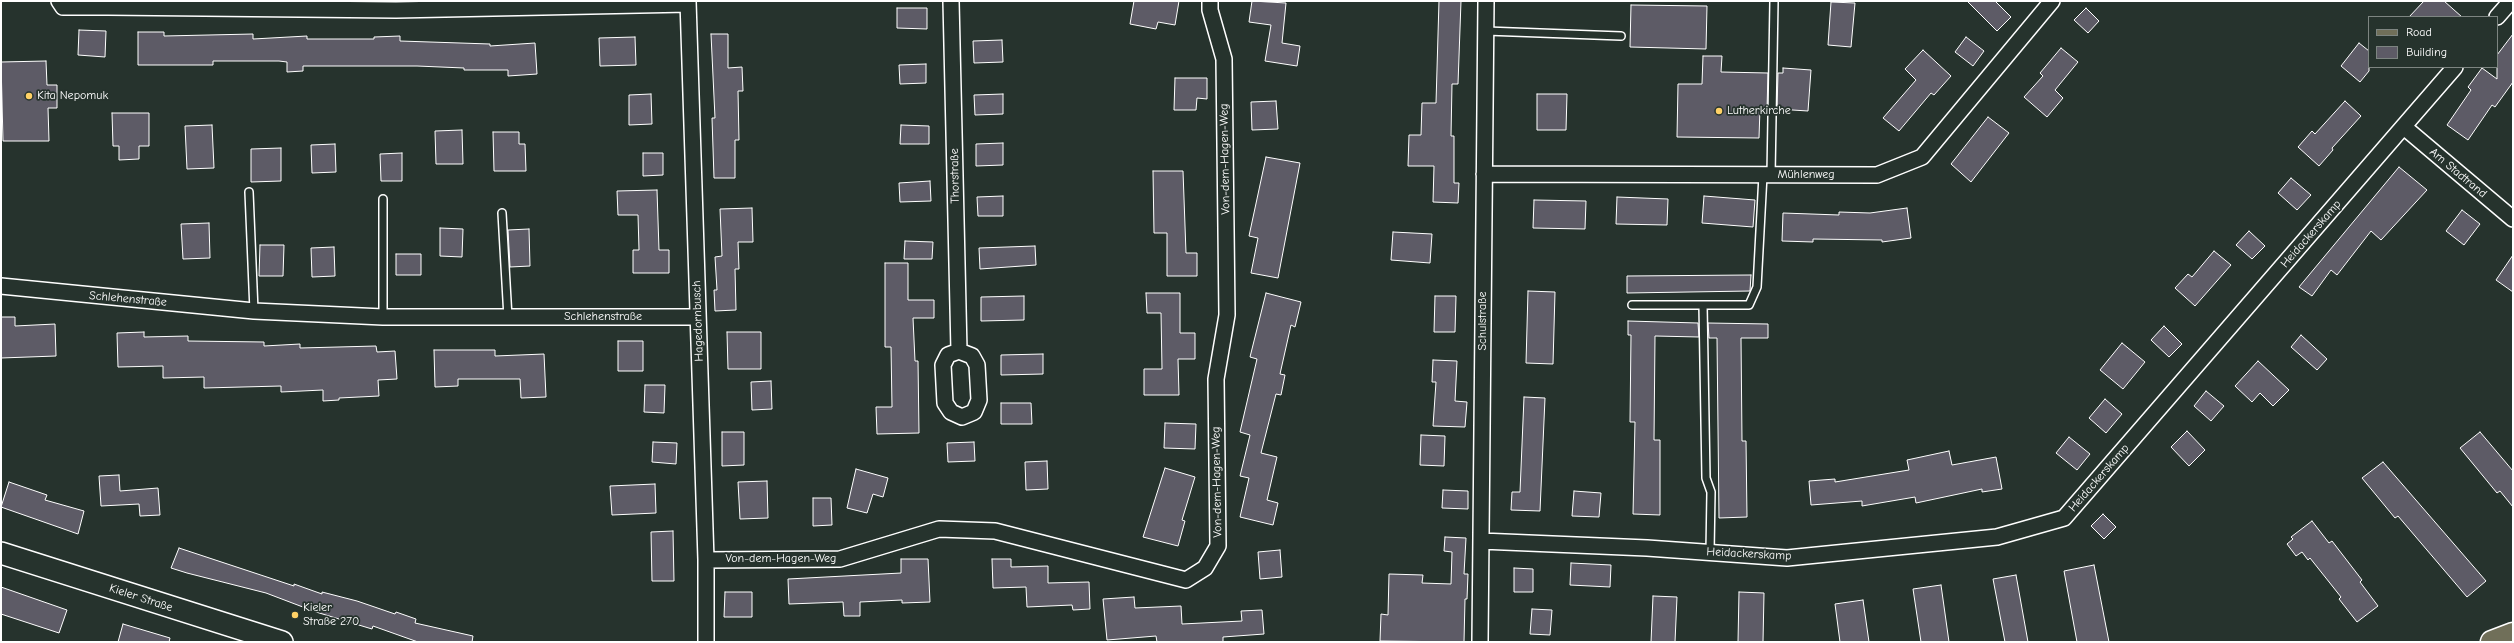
<!DOCTYPE html>
<html>
<head>
<meta charset="utf-8">
<style>
	body { margin:0 }
	#map { position:relative; width:2514px; height:643px; overflow:hidden; background:#26332d; font-family:"Comic Neue",sans-serif }
	canvas { display:block }
	.frame { position:absolute; inset:0; border:2px solid #fff; pointer-events:none }
	.legend { position:absolute; left:2368px; top:16px; width:130px; height:52px; box-sizing:border-box; background:#26332d; border:1px solid #7d8581; margin:0; padding:5px 7px; list-style:none; font-size:12px; color:#fff }
	.legend li { display:flex; align-items:center; gap:8px; height:20px }
	.legend b { width:20px; border:1px solid #7d8581 }
</style>
</head>
<body>
<div id="map">
<canvas width="2514" height="643"></canvas>
<div class="frame"></div>
<ul class="legend">
<li><b style="height:5px;background:#706f59"></b>Road</li>
<li><b style="height:11px;background:#5d5b66"></b>Building</li>
</ul>
</div>
<script>
const g = document.querySelector('canvas').getContext('2d');
g.lineJoin = 'round';
function fill(path, color) {
  g.fillStyle = color;
  g.fill(path, 'evenodd');
}
function poly(rows) {
  const path = new Path2D();
  for (const r of rows) {
    path.moveTo(r[0], r[1]);
    for (let i = 2; i < r.length; i += 2) path.lineTo(r[i], r[i + 1]);
  }
  return path;
}
function trace(path, color, width, dash) {
  g.strokeStyle = color;
  g.lineWidth = width;
  g.lineCap = dash ? 'butt' : 'round';
  g.setLineDash(dash || []);
  g.stroke(path);
}
function label(font, color, halo, rows, align = 'center') {
  g.font = font + ' "Comic Neue",sans-serif';
  g.lineWidth = 3.5;
  g.setLineDash([]);
  g.textBaseline = 'middle';
  g.strokeStyle = halo;
  g.fillStyle = color;
  for (const [text, x, y, turn = 0] of rows) {
    g.save();
    g.translate(x, y);
    g.rotate((+turn || 0) * Math.PI / 180);
    g.textAlign = isNaN(turn) ? turn : align;
    if (halo) g.strokeText(text, 0, 0);
    g.fillText(text, 0, 0);
    g.restore();
  }
}
const building = poly([
	[1134,1,1179,1,1175,25,1158,22,1156,29,1130,24,1134,1],
	[1252,1,1286,3,1282,43,1300,46,1297,66,1265,61,1271,25,1249,22,1252,1],
	[1439,1,1461,1,1458,84,1452,84,1451,136,1454,136,1454,183,1459,183,1458,203,1433,202,1434,166,1408,166,1409,135,1421,135,1422,103,1436,103,1439,1],
	[1967,1,1995,1,2011,17,1997,31,1967,1],
	[2424,1,2444,1,2462,17,2409,17,2424,1],
	[1831,2,1855,3,1851,47,1828,45,1831,2],
	[1631,5,1707,6,1706,49,1630,47,1631,5],
	[897,8,927,8,927,29,897,28,897,8],
	[2086,8,2099,21,2088,33,2074,20,2086,8],
	[79,30,106,31,105,57,78,55,79,30],
	[138,32,164,32,164,36,253,34,253,39,307,36,307,39,374,39,374,37,400,36,400,41,490,44,490,46,535,43,537,74,508,76,508,70,464,70,464,68,417,66,303,66,303,71,287,72,287,62,279,61,213,61,213,65,138,65,138,32],
	[711,34,728,34,728,68,742,67,743,91,738,91,739,140,735,140,735,178,714,178,712,118,715,118,711,34],
	[2513,34,2513,82,2495,107,2492,105,2468,140,2447,125,2471,90,2468,87,2482,68,2497,79,2497,55,2513,34],
	[635,37,636,65,600,66,599,38,635,37],
	[1966,37,1984,51,1973,66,1955,52,1966,37],
	[1002,40,1003,62,974,63,973,41,1002,40],
	[2359,43,2369,51,2369,71,2360,82,2341,66,2359,43],
	[2061,48,2078,62,2055,90,2063,98,2047,117,2024,97,2043,76,2040,73,2061,48],
	[1923,50,1951,76,1934,95,1931,93,1899,131,1883,118,1916,80,1905,69,1923,50],
	[1703,56,1722,56,1721,72,1768,73,1767,109,1760,108,1759,138,1677,137,1678,84,1702,84,1703,56],
	[46,61,47,85,57,85,57,108,48,108,49,141,3,141,1,62,46,61],
	[926,64,926,83,900,84,899,65,926,64],
	[1783,68,1811,70,1808,111,1777,109,1778,73,1783,73,1783,68],
	[1175,78,1207,78,1207,99,1197,98,1196,110,1174,110,1175,78],
	[651,94,652,124,629,125,629,95,651,94],
	[1003,94,1003,114,975,115,974,95,1003,94],
	[1537,94,1567,94,1566,130,1537,130,1537,94],
	[1276,101,1278,129,1252,130,1251,102,1276,101],
	[2345,101,2361,116,2332,148,2333,150,2319,166,2298,147,2312,131,2315,134,2345,101],
	[112,113,149,113,149,146,139,146,139,159,119,160,119,146,113,146,112,113],
	[1988,117,2009,133,1971,182,1951,164,1988,117],
	[212,125,214,168,187,169,185,126,212,125],
	[901,125,929,126,929,144,900,144,901,125],
	[462,130,463,164,436,164,435,131,462,130],
	[493,132,519,132,519,144,525,144,526,171,494,171,493,132],
	[1003,143,1003,165,976,166,976,144,1003,143],
	[335,144,336,172,312,173,311,145,335,144],
	[281,148,281,181,251,182,251,149,281,148],
	[402,153,402,181,381,181,380,154,402,153],
	[643,153,663,153,663,175,643,176,643,153],
	[1266,157,1300,163,1278,278,1251,273,1258,238,1249,236,1266,157],
	[2399,167,2427,190,2381,240,2371,231,2337,275,2331,270,2312,296,2299,287,2399,167],
	[1153,171,1183,171,1186,253,1197,253,1197,276,1167,276,1167,233,1154,233,1153,171],
	[2291,178,2311,195,2297,210,2278,193,2291,178],
	[930,181,931,201,900,202,899,183,930,181],
	[657,190,659,250,669,250,669,273,633,273,633,250,639,250,638,215,618,215,617,191,657,190],
	[1003,196,1003,216,978,216,977,197,1003,196],
	[1704,196,1755,200,1753,227,1702,223,1704,196],
	[1617,197,1668,199,1667,225,1616,224,1617,197],
	[1534,200,1586,201,1585,229,1533,228,1534,200],
	[752,208,753,242,738,242,739,269,735,269,736,310,715,311,714,290,717,290,715,257,722,256,720,209,752,208],
	[1907,208,1911,238,1882,242,1882,240,1813,239,1813,242,1782,241,1783,213,1839,215,1839,212,1870,213,1907,208],
	[2462,210,2480,224,2464,245,2446,231,2462,210],
	[209,223,210,258,183,259,181,224,209,223],
	[440,228,463,229,462,257,440,256,440,228],
	[529,229,530,266,510,267,508,230,529,229],
	[2249,231,2265,246,2252,259,2236,245,2249,231],
	[1393,232,1432,234,1430,263,1391,260,1393,232],
	[905,241,933,242,932,259,904,259,905,241],
	[260,245,284,245,283,276,259,276,260,245],
	[1035,246,1036,265,980,269,979,248,1035,246],
	[334,247,335,276,312,277,311,248,334,247],
	[2214,251,2231,265,2195,306,2175,288,2188,274,2192,277,2214,251],
	[396,254,421,254,421,275,396,275,396,254],
	[2513,255,2513,292,2496,280,2513,255],
	[885,263,908,263,908,300,934,300,934,318,913,318,915,361,918,361,919,433,877,434,876,407,892,407,891,347,885,347,885,263],
	[1751,275,1750,291,1627,293,1627,276,1751,275],
	[1528,291,1555,292,1553,364,1526,363,1528,291],
	[1146,293,1180,293,1180,333,1195,333,1195,359,1178,359,1179,395,1144,395,1144,369,1162,369,1161,313,1147,313,1146,293],
	[1266,293,1301,302,1295,327,1291,325,1280,374,1285,375,1281,395,1276,394,1261,453,1277,457,1267,500,1278,503,1273,525,1240,517,1249,478,1240,476,1250,435,1240,432,1257,359,1250,357,1266,293],
	[1024,296,1024,320,981,321,981,297,1024,296],
	[1435,296,1456,296,1455,332,1434,332,1435,296],
	[1,317,15,317,15,326,55,324,56,356,1,358,1,317],
	[1628,321,1698,323,1699,337,1655,336,1654,440,1660,440,1660,515,1633,514,1635,422,1630,422,1631,335,1628,335,1628,321],
	[1708,323,1768,324,1768,338,1741,338,1742,441,1746,441,1747,517,1719,518,1717,338,1709,338,1708,323],
	[2164,326,2182,344,2169,357,2151,340,2164,326],
	[144,332,144,337,188,336,188,341,264,342,264,346,300,344,300,348,376,346,377,352,395,351,397,379,378,380,379,396,339,398,339,400,323,401,323,390,281,392,281,386,204,388,204,377,163,378,163,366,118,367,117,333,144,332],
	[727,332,761,332,761,369,728,369,727,332],
	[2301,335,2327,359,2317,370,2291,347,2301,335],
	[618,341,643,341,643,371,618,371,618,341],
	[2122,343,2145,362,2123,389,2100,370,2122,343],
	[434,350,495,350,495,356,544,354,546,397,521,398,520,379,458,379,458,386,435,387,434,350],
	[1043,354,1043,374,1001,375,1001,355,1043,354],
	[1433,360,1457,361,1455,401,1467,402,1465,427,1433,426,1436,382,1432,382,1433,360],
	[2258,361,2289,390,2273,406,2260,393,2252,402,2235,386,2258,361],
	[771,381,772,409,752,410,751,382,771,381],
	[645,385,665,385,664,413,644,412,645,385],
	[2206,391,2224,406,2211,421,2194,406,2206,391],
	[1524,397,1545,398,1540,511,1511,510,1512,492,1520,492,1524,397],
	[2105,399,2122,414,2106,433,2089,418,2105,399],
	[1001,403,1031,403,1032,424,1001,424,1001,403],
	[1165,423,1196,424,1195,449,1164,448,1165,423],
	[2187,431,2205,450,2189,466,2171,447,2187,431],
	[722,432,744,432,744,465,722,466,722,432],
	[2480,432,2513,471,2513,507,2500,491,2497,493,2460,448,2480,432],
	[1421,435,1445,436,1444,466,1420,465,1421,435],
	[2069,437,2090,454,2077,470,2056,453,2069,437],
	[653,442,677,443,676,464,652,462,653,442],
	[974,442,975,461,948,462,947,443,974,442],
	[1949,451,1952,465,1996,457,2002,489,1982,492,1982,489,1916,503,1915,497,1862,506,1862,501,1811,505,1809,481,1835,479,1835,482,1909,470,1907,460,1949,451],
	[1047,461,1048,489,1026,490,1025,462,1047,461],
	[2383,462,2486,581,2467,597,2398,516,2395,518,2362,478,2383,462],
	[1165,468,1195,477,1182,520,1185,521,1178,546,1143,537,1165,468],
	[856,469,888,478,883,497,873,494,867,513,847,508,856,469],
	[119,475,120,491,158,488,160,515,140,516,139,504,101,506,99,476,119,475],
	[767,481,768,518,740,519,738,482,767,481],
	[9,482,47,495,45,500,84,511,78,534,1,507,9,482],
	[655,484,656,513,612,515,610,486,655,484],
	[1443,490,1468,491,1468,509,1442,508,1443,490],
	[1574,491,1601,493,1599,517,1572,516,1574,491],
	[813,498,831,498,832,525,813,526,813,498],
	[2103,514,2116,527,2104,539,2091,526,2103,514],
	[2312,521,2329,543,2332,541,2362,580,2360,582,2378,606,2357,622,2339,599,2341,597,2310,558,2308,560,2302,552,2296,556,2287,544,2293,539,2291,537,2312,521],
	[673,531,674,581,652,581,651,532,673,531],
	[1445,537,1466,538,1464,574,1468,574,1467,599,1465,599,1464,642,1380,641,1381,614,1388,615,1389,574,1423,575,1422,583,1451,584,1452,552,1444,551,1445,537],
	[179,548,294,586,294,584,322,594,322,592,357,601,395,614,396,612,416,619,415,623,473,636,472,642,418,642,373,626,372,629,316,612,266,593,187,573,171,568,179,548],
	[1280,550,1282,577,1260,579,1258,552,1280,550],
	[901,559,928,559,930,602,902,603,902,600,860,602,860,616,844,616,843,602,789,604,788,579,901,573,901,559],
	[992,559,1011,559,1011,567,1048,566,1048,583,1089,582,1090,609,1073,610,1072,605,1027,607,1026,587,993,588,992,559],
	[1571,563,1611,565,1610,587,1570,585,1571,563],
	[2094,565,2109,642,2077,642,2064,571,2094,565],
	[1514,568,1533,569,1533,592,1514,592,1514,568],
	[2016,575,2028,642,2005,642,1993,579,2016,575],
	[1941,585,1949,642,1921,642,1913,589,1941,585],
	[1,587,67,610,59,633,1,614,1,587],
	[725,592,752,592,752,617,724,617,725,592],
	[1739,592,1764,593,1763,642,1738,642,1739,592],
	[1653,596,1677,597,1675,642,1651,642,1653,596],
	[1134,597,1135,608,1181,606,1182,624,1242,621,1241,611,1262,610,1264,634,1223,637,1223,642,1157,642,1156,636,1107,640,1103,599,1134,597],
	[1863,600,1869,642,1840,642,1835,604,1863,600],
	[1532,609,1552,610,1550,635,1530,634,1532,609],
	[123,624,170,638,169,642,118,642,123,624]
]);
const lane = poly([
	[1486,31,1621,36],
	[1771,175,1774,1],
	[249,192,254,311],
	[383,199,383,317],
	[502,213,508,318],
	[1632,305,1749,305,1757,287,1763,175],
	[1703,305,1706,478,1711,492,1710,552]
]);
const street = poly([
	[59,1,63,7,108,7],
	[108,1,108,7,396,10,688,4],
	[688,1,706,560,706,642],
	[951,1,959,351],
	[2497,17,2511,1],
	[2404,127,2513,219],
	[1484,174,1877,175,1922,157,2052,1],
	[1,286,254,311,383,317,698,317],
	[959,351,972,356,977,365,979,400,974,412,962,417,951,412,945,403,943,365,948,355,959,351],
	[1481,541,1647,548,1787,558,1997,537,2064,518,2455,67],
	[706,560,840,559,939,529,995,531,1186,580,1205,568,1218,546,1216,379,1227,315,1224,59,1210,10,1210,1],
	[1480,642,1486,1]
]);
const secondary = poly([
	[1,553,282,642]
]);
const primary = poly([
	[2492,642,2513,634]
]);
const markers = [
	[29,96,4,"#ffd166"],
	[1719,111,4,"#ffd166"],
	[295,615,4,"#ffd166"]
];
const poiNames = [
	["Kita Nepomuk",37,96],
	["Lutherkirche",1727,111],
	["Kieler",303,608],
	["Straße 270",303,622]
];
const streetNames = [
	["Von-dem-Hagen-Weg",1225,159,-91],
	["Am Stadtrand",2458,173,40],
	["Mühlenweg",1806,175],
	["Thorstraße",955,176,-91],
	["Heidackerskamp",2311,234,-49],
	["Schlehenstraße",128,299,5],
	["Schlehenstraße",603,317],
	["Hagedornbusch",698,321,-92],
	["Schulstraße",1483,321,-90],
	["Heidackerskamp",2099,478,-49],
	["Von-dem-Hagen-Weg",1217,482,-91],
	["Heidackerskamp",1749,554,3],
	["Von-dem-Hagen-Weg",781,559],
	["Kieler Straße",141,598,18]
];
fill(building, '#5d5b66');
trace(building, '#fff', 1);
trace(lane, '#fff', 10);
trace(street, '#fff', 18);
trace(secondary, '#fff', 24);
trace(primary, '#fff', 25);
trace(lane, '#26332d', 7);
trace(street, '#26332d', 15);
trace(secondary, '#26332d', 21);
trace(primary, '#706f59', 22);
for (const [x, y, r, color] of markers) {
  const dot = new Path2D();
  dot.arc(x, y, r, 0, 2 * Math.PI);
  g.fillStyle = color;
  g.fill(dot);
  trace(dot, '#26332d', 1.5);
}
label('12px', '#fff', '#26332d', poiNames, 'left');
label('12px', '#fff', '#26332d', streetNames);
</script>
</body>
</html>
